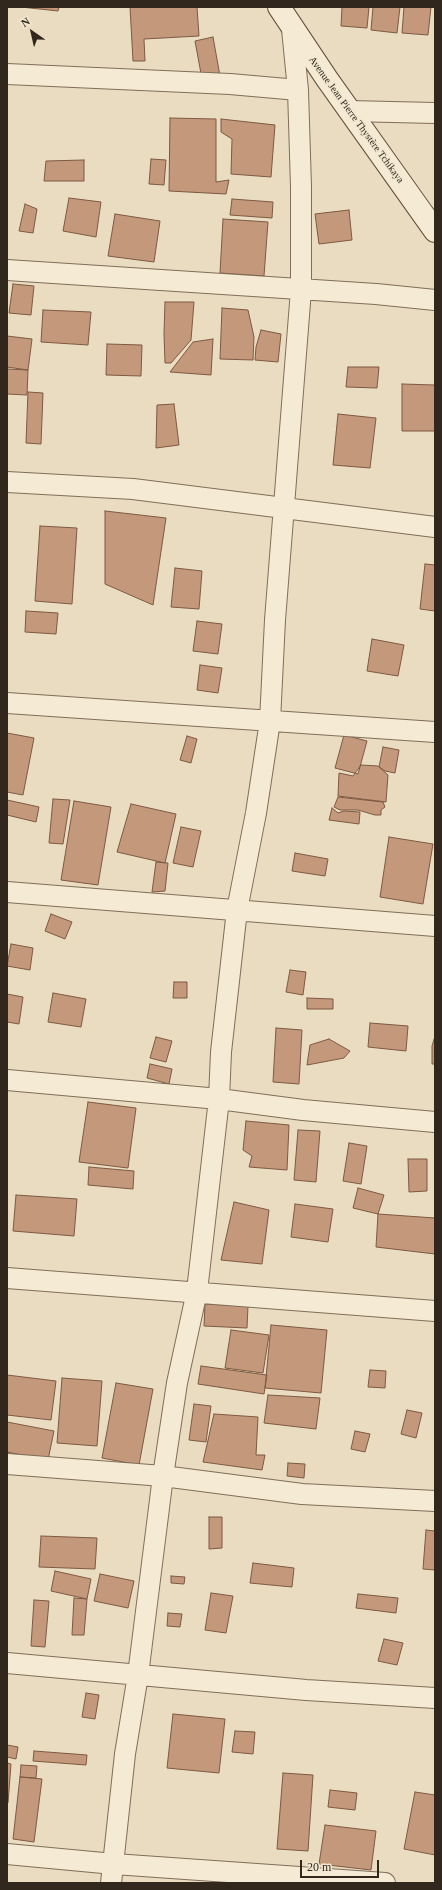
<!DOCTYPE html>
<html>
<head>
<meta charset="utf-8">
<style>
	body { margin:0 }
	#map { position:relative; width:442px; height:1890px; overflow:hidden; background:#e9dcc0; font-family:"Times New Roman",serif }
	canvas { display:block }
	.frame { position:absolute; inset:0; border:8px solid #31271d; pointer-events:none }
	.north { position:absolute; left:12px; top:12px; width:40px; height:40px; -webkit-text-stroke:3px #f1e7cf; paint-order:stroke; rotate:326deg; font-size:11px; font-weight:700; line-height:16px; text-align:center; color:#31271d }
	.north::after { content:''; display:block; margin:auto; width:14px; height:18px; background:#31271d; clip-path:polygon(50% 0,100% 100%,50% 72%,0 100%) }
	.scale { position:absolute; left:300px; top:1860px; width:79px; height:18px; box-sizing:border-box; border:2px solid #31271d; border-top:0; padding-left:5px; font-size:12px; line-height:14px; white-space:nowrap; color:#31271d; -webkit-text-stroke:3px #f1e7cf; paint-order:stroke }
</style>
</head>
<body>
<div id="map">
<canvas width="442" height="1890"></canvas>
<div class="frame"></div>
<div class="north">N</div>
<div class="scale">20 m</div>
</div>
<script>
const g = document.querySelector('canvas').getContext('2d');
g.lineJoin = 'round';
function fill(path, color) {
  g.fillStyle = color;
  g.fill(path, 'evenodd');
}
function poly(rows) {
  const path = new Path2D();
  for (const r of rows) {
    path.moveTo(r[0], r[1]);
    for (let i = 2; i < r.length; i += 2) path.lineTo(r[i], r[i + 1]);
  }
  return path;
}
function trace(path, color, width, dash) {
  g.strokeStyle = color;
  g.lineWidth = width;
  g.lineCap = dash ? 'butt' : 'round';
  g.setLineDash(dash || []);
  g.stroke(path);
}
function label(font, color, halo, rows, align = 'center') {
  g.font = font + ' "Times New Roman",serif';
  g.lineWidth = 3;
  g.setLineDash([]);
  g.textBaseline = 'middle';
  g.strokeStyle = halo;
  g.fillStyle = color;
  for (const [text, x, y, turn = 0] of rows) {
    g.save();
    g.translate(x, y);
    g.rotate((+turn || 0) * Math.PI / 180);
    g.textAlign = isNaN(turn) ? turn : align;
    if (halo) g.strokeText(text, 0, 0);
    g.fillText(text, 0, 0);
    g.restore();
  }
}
const building = poly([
	[21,7,59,7,58,11,21,7],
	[130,7,197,7,199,36,144,39,145,61,133,61,130,7],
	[342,7,369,7,367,28,341,26,342,7],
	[373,7,400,7,397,33,371,30,373,7],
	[404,7,431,7,428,35,402,33,404,7],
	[213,37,220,76,202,79,195,41,213,37],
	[170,118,216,119,216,182,229,180,226,194,169,191,170,118],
	[221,119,275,125,271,177,231,174,232,139,221,132,221,119],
	[151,159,166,160,164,185,149,184,151,159],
	[84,160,84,181,44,181,46,161,84,160],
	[69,198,101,202,96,237,63,231,69,198],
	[232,199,273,202,272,218,230,215,232,199],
	[25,204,37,209,33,233,19,231,25,204],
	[349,210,352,240,319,244,315,214,349,210],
	[115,214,160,221,154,262,108,256,115,214],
	[223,219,268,222,264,276,220,273,223,219],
	[13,284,34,286,31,315,9,313,13,284],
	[165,302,194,302,191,340,171,363,165,363,164,334,165,302],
	[222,308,248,310,254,337,253,360,220,359,222,308],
	[43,310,91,312,88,345,41,342,43,310],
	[261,330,281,334,278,362,255,360,256,347,261,330],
	[7,336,32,339,28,370,7,367,7,336],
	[213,339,211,375,170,372,193,342,213,339],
	[107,344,142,345,141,376,106,375,107,344],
	[348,367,379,367,377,388,346,387,348,367],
	[7,369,28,370,27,395,7,394,7,369],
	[402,384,435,385,435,431,402,431,402,384],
	[28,392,43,393,41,444,26,443,28,392],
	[174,404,179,445,156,448,157,405,174,404],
	[338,414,376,418,370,468,333,465,338,414],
	[105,511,166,518,153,605,105,584,105,511],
	[40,526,77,528,72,604,35,601,40,526],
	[425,564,435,565,435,611,420,609,425,564],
	[175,568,202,571,199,609,171,607,175,568],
	[26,611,58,613,56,634,25,632,26,611],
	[197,621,222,624,218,654,193,651,197,621],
	[372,639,404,645,398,676,367,671,372,639],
	[200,665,222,668,218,693,197,690,200,665],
	[7,733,34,738,23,795,7,792,7,733],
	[344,735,367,741,358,774,335,768,344,735],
	[187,736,197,739,191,763,180,760,187,736],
	[383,747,399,750,395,773,385,771,379,767,383,747],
	[361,765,378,766,388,775,386,802,338,796,339,773,353,776,361,765],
	[338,797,383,802,385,807,381,810,381,815,375,815,358,810,340,810,334,807,338,797],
	[53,799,70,800,63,844,49,843,53,799],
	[7,800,39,807,36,822,7,815,7,800],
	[74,801,111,807,98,885,61,880,74,801],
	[131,804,176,814,165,863,117,852,131,804],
	[332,808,338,813,344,811,360,812,359,824,329,820,332,808],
	[181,827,201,831,193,867,173,863,181,827],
	[389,837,433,844,423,904,380,897,389,837],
	[295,853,328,859,325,876,292,871,295,853],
	[156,862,168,863,165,891,152,892,156,862],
	[51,914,72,922,65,939,45,931,51,914],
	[11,944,33,948,30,970,7,966,11,944],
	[290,970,306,972,303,995,286,992,290,970],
	[174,982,187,982,187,998,173,998,174,982],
	[53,993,86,999,81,1027,48,1022,53,993],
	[7,994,23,997,19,1024,7,1022,7,994],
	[307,998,333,999,333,1009,307,1009,307,998],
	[370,1023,408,1026,406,1051,368,1047,370,1023],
	[276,1028,302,1030,299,1084,273,1082,276,1028],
	[435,1036,435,1064,432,1064,432,1046,435,1036],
	[156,1037,172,1041,166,1062,150,1058,156,1037],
	[329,1039,350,1051,344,1058,307,1065,310,1045,329,1039],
	[150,1064,172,1069,169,1084,147,1078,150,1064],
	[88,1102,136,1108,128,1168,79,1162,88,1102],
	[246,1121,289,1125,287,1170,249,1167,252,1156,243,1150,246,1121],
	[298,1130,320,1131,316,1182,294,1180,298,1130],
	[349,1143,367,1146,361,1184,343,1181,349,1143],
	[408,1159,427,1159,427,1191,409,1192,408,1159],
	[89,1167,134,1171,133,1189,88,1185,89,1167],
	[358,1188,384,1195,378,1214,353,1208,358,1188],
	[16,1195,77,1199,74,1236,13,1231,16,1195],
	[234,1202,269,1210,262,1264,221,1260,234,1202],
	[295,1204,333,1209,328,1242,291,1237,295,1204],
	[378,1214,435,1218,435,1254,376,1247,378,1214],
	[205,1304,248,1306,247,1328,204,1326,205,1304],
	[271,1325,327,1330,321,1393,265,1388,271,1325],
	[231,1330,269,1335,263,1373,225,1368,231,1330],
	[201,1366,267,1375,264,1394,198,1384,201,1366],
	[370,1370,386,1371,385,1388,368,1387,370,1370],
	[7,1375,56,1381,51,1420,7,1415,7,1375],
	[62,1378,102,1381,97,1446,57,1443,62,1378],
	[116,1383,153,1389,139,1465,102,1458,116,1383],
	[268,1395,320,1398,316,1429,264,1423,268,1395],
	[194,1404,211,1406,206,1442,189,1440,194,1404],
	[407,1410,422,1413,416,1438,401,1434,407,1410],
	[214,1414,258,1417,256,1455,265,1455,262,1470,203,1462,214,1414],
	[7,1422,54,1431,48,1460,7,1452,7,1422],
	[355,1431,370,1434,365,1452,351,1449,355,1431],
	[288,1463,305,1464,304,1478,287,1476,288,1463],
	[209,1517,222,1517,222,1548,209,1549,209,1517],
	[426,1530,435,1531,435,1570,423,1569,426,1530],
	[41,1536,97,1538,95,1569,39,1567,41,1536],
	[253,1563,294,1568,292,1587,250,1583,253,1563],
	[55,1571,91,1579,87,1599,51,1591,55,1571],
	[100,1574,134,1581,128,1608,94,1601,100,1574],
	[171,1576,185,1577,184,1584,171,1583,171,1576],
	[211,1593,233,1596,226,1633,205,1630,211,1593],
	[358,1594,398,1598,396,1613,356,1608,358,1594],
	[74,1598,87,1599,84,1635,72,1635,74,1598],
	[34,1600,49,1601,45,1647,31,1646,34,1600],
	[168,1613,182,1614,180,1627,167,1626,168,1613],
	[384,1639,403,1643,397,1665,378,1661,384,1639],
	[86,1693,99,1695,95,1719,82,1717,86,1693],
	[173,1714,225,1719,219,1773,167,1768,173,1714],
	[235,1731,255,1732,253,1754,232,1752,235,1731],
	[7,1745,18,1747,16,1759,7,1757,7,1745],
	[34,1751,87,1755,86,1765,33,1761,34,1751],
	[7,1763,11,1764,8,1803,7,1803,7,1763],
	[21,1765,37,1766,36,1778,20,1777,21,1765],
	[283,1773,313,1775,308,1851,277,1849,283,1773],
	[20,1777,42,1779,34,1842,13,1839,20,1777],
	[330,1790,357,1793,355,1810,328,1807,330,1790],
	[415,1792,435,1795,435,1855,404,1849,415,1792],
	[325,1825,376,1831,371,1870,319,1864,325,1825]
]);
const street = poly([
	[7,74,230,84,298,90],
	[349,111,435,113],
	[7,270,376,294,435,300],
	[7,482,133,489,435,527],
	[7,703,435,732],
	[7,892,435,926],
	[7,1080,219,1099,303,1110,435,1122],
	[7,1278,435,1311],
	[7,1464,163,1476,302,1494,435,1501],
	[7,1663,306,1690,435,1698],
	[7,1854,114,1864,385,1883],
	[111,1883,125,1754,138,1675,163,1476,177,1383,197,1291,219,1099,221,1052,237,910,256,813,270,721,275,620,301,290,301,187,298,90,292,29]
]);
const secondary = poly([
	[279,7,327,79,435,231]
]);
const streetNames = [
	["Avenue Jean Pierre Thystère Tchikaya",356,120,54]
];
fill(building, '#c4987a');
trace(building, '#7d5942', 1);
trace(street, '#806e5a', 22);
trace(secondary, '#624f3d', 24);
trace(street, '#f5ead3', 20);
trace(secondary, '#f5ead3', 22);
label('10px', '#31271d', '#f1e7cf', streetNames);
</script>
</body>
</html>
